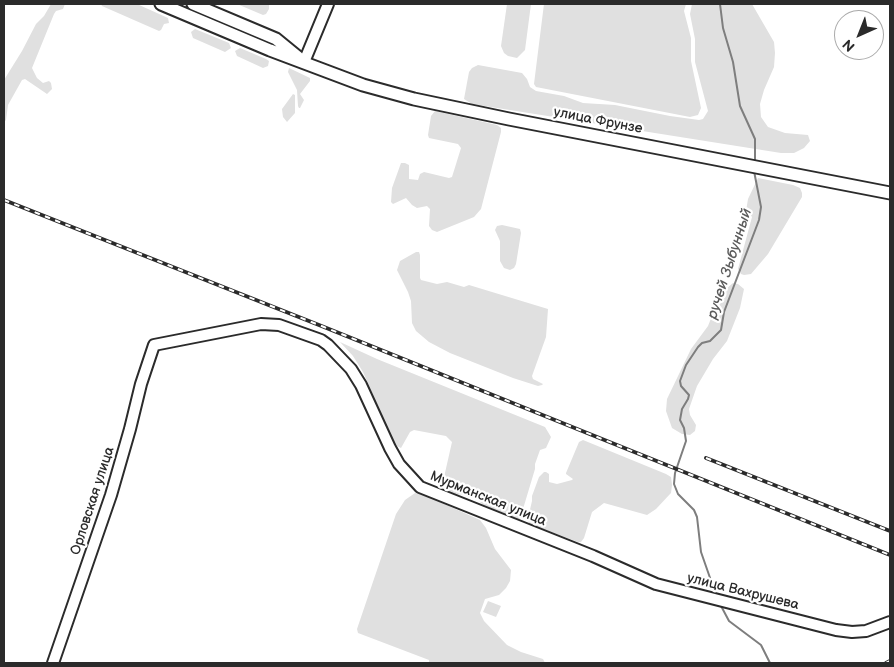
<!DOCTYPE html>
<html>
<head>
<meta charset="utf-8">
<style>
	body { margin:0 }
	#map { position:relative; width:894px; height:667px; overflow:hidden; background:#fff; font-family:"Balsamiq Sans",sans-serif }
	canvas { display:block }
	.frame { position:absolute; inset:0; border:5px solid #2b2b2b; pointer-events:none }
	.north { position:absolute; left:834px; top:10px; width:50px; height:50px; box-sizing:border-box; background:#fff; border:1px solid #aaa; border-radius:50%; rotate:224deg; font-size:14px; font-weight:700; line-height:20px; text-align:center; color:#2b2b2b }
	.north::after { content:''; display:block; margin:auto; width:18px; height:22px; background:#2b2b2b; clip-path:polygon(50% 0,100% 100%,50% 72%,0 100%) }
</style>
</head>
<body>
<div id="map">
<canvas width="894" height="667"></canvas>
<div class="frame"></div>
<div class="north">N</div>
</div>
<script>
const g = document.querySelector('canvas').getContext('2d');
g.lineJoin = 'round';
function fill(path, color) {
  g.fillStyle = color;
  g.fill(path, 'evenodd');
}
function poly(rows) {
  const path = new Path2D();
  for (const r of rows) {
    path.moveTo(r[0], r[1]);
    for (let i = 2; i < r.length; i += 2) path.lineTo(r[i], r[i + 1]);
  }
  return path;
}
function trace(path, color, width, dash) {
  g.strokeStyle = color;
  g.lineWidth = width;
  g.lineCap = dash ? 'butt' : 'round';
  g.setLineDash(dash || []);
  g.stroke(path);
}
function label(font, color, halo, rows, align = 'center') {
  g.font = font + ' "Balsamiq Sans",sans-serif';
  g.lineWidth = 4.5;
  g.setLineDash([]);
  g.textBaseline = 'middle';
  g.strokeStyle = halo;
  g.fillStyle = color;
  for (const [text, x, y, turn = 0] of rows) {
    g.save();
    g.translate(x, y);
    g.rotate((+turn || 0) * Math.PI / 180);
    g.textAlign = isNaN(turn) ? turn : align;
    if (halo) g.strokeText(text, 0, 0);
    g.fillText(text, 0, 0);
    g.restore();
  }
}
const green = poly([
	[51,4,65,4,63,9,56,11,54,14,32,68,37,78,43,83,49,81,51,83,52,89,47,94,25,79,22,80,8,105,6,120,4,122,4,80,22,51,36,24,44,16],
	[101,4,137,4,168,18,169,23,164,24,161,30,159,31,102,6],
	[237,4,269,4,269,9,266,14,263,15],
	[507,4,531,4,525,50,517,58,508,56,504,53,501,46],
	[544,4,686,4,684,11,691,38,691,61,701,108,698,115,690,117,536,87,534,84],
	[692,4,752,4,774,42,775,53,774,67,764,90,760,104,761,117,768,127,785,133,808,135,810,141,804,148,794,153,781,153,472,104,464,99,469,72,472,68,478,65,522,73,527,79,530,87,536,91,564,96,583,103,615,105,670,116,699,120,703,119,708,111,695,62,695,39,690,14],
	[195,29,229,43,231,48,225,52,193,38,191,32],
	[240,48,266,59,269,61,268,66,263,68,237,56,235,51],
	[289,68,310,78,310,81,300,94,304,100,300,108,299,108,298,106,297,90,288,72],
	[293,94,295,95,295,113,287,122,283,117,282,109],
	[435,111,497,125,501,128,501,132,481,209,474,217,437,232,432,230,429,226,430,209,427,206,417,208,412,205,406,198,393,204,391,202,392,188,401,163,405,163,409,165,409,179,418,180,420,174,424,172,449,178,452,177,461,148,458,144,429,138,428,135,431,116],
	[758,178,793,185,800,188,802,193,802,197,768,254,751,274,744,275,741,274,738,269,752,217,746,211,748,199],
	[502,225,520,229,521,233,516,264,514,268,510,270,504,268,500,261,500,241,495,230,497,226],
	[416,252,419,252,420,255,420,278,421,280,437,284,447,282,464,287,469,285,548,309,546,337,532,376,533,379,543,384,542,385,538,386,513,378,450,353,429,342,416,331,412,323,411,301,408,292,397,270,400,261],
	[733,283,738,284,744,289,740,308,727,341,713,359,697,386,689,409,690,415,696,425,695,431,690,435,682,434,672,428,666,411,667,399,691,349,708,326,721,293],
	[340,342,377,359,545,427,551,437,546,448,540,450,535,464,535,469,520,519,518,522,512,520,482,504,476,498,466,494,451,495,445,490,442,486,452,442,446,436,414,430,410,432,401,448,395,445,363,372,353,356],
	[583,440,666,474,671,477,672,485,671,493,656,509,647,515,604,503,592,512,584,538,581,542,578,542,532,525,529,523,528,518,532,501,532,496,539,477,544,472,546,472,549,474,549,482,557,484,572,480,573,479,566,474,566,473,579,442],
	[415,493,424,495,480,520,486,528,495,549,511,570,510,581,506,588,499,595,485,599,480,613,484,621,507,645,521,652,543,659,545,663,429,663,429,660,358,633,357,629,396,514,405,500],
	[488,601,501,606,496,617,483,612]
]);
const stream = poly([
	[720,4,723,28,733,62,740,106,755,139,755,163],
	[716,595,701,552,697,517,694,510,678,494,674,484,675,473,686,441,684,428,680,420,682,409,688,399,689,395,681,386,680,381,686,365,698,347,702,343,710,341,721,330,724,312,759,220,761,207,754,171],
	[720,604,729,621,761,645,770,663]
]);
const secondary = poly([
	[304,62,328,4],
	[53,663,111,495,130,429,141,384,154,345,261,324,279,325,321,340,328,345,351,369,361,385,390,448,399,464,420,487,593,556,656,584,836,630,852,632,866,631,890,622]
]);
const primary = poly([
	[161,4,270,50,363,85,414,99,509,119,890,193],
	[193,4,276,39,298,57]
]);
const rail = poly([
	[4,200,324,327,890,555],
	[706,458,890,531],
	[886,663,890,661]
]);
const streetNames = [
	["улица Фрунзе",598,121,11],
	["Мурманская улица",488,499,22],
	["Орловская улица",93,501,-72],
	["улица Вахрушева",743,592,14]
];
const waterNames = [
	["ручей Зыбунный",730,264,-72]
];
fill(green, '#e0e0e0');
trace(stream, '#7e7e7e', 2);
trace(secondary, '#2b2b2b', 14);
trace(primary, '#2b2b2b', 15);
trace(secondary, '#fff', 10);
trace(primary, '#fff', 11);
trace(rail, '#2b2b2b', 4);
trace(rail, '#fff', 2, [5.5]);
label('14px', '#2b2b2b', '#fff', streetNames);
label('italic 15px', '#5c5c5c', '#fff', waterNames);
</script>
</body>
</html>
